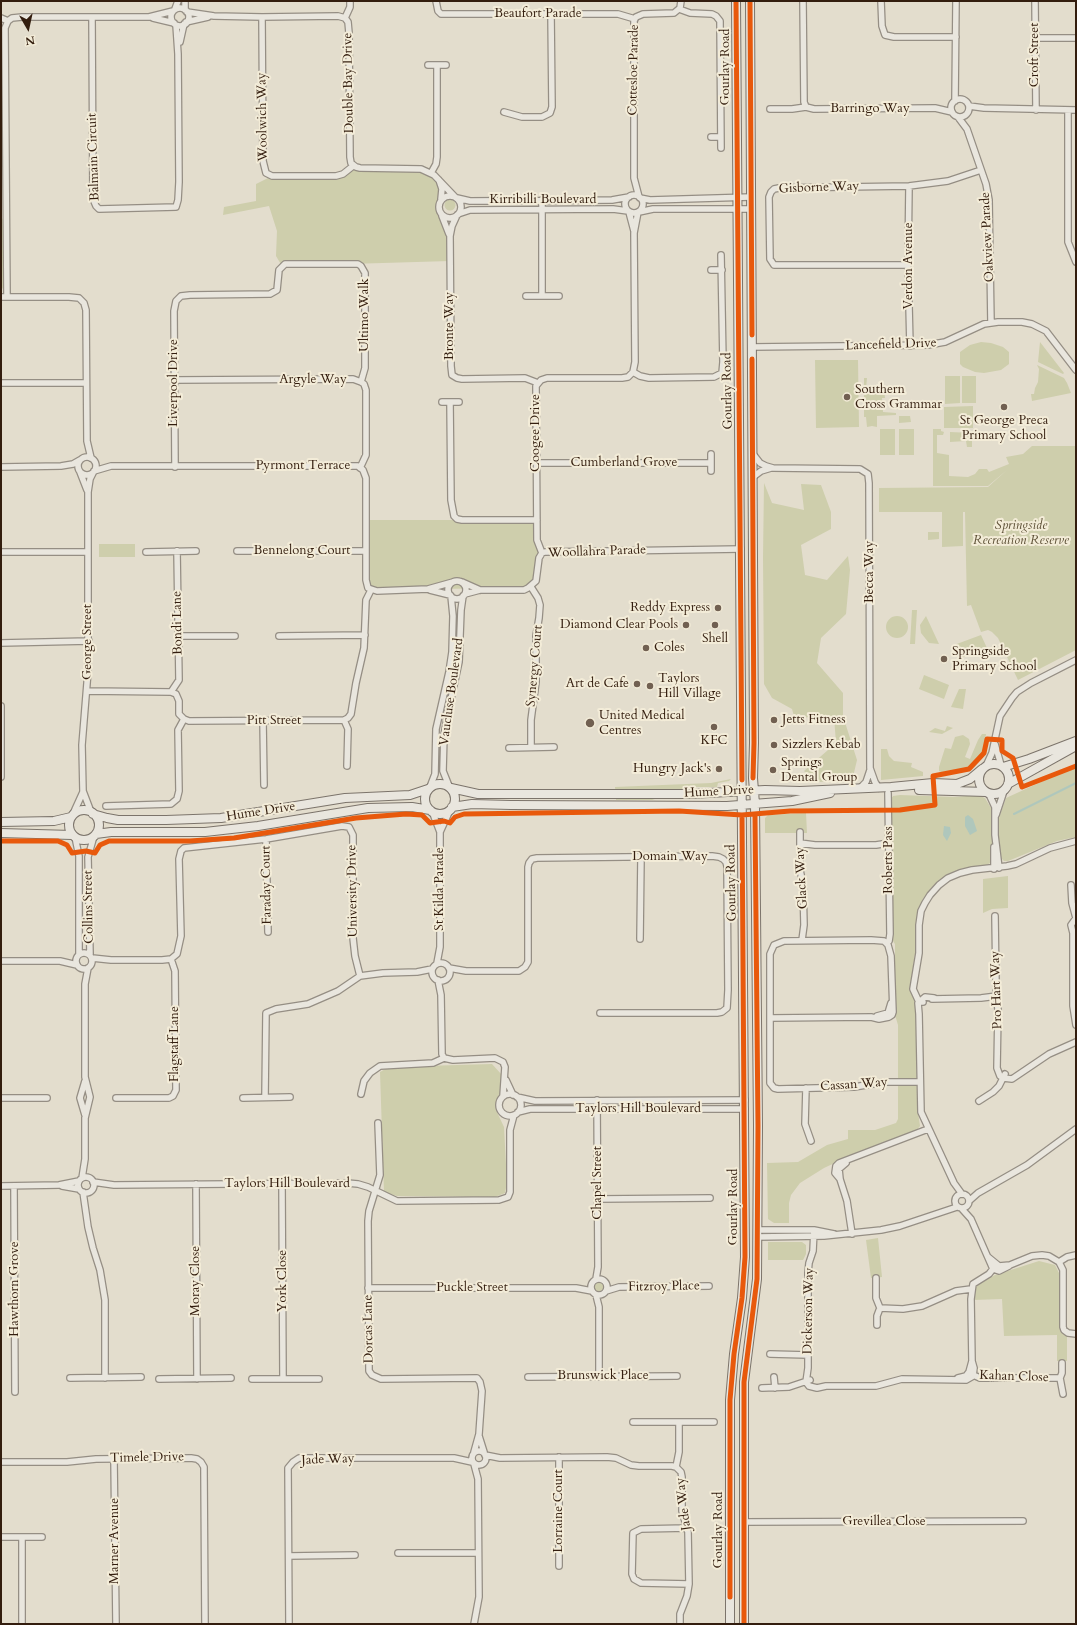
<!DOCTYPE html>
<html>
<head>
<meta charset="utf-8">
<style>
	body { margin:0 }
	#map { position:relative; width:1077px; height:1625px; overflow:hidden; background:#e3ddcd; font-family:Cardo,serif }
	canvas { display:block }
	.frame { position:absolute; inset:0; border:2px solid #331d0e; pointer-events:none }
	.north { position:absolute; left:8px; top:8px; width:40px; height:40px; -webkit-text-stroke:3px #f3ecd8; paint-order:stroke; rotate:171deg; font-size:11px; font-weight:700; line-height:16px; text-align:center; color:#331d0e }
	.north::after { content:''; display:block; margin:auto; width:14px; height:18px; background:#331d0e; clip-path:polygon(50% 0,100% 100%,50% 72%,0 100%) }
</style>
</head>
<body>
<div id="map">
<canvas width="1077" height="1625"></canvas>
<div class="frame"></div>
<div class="north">N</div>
</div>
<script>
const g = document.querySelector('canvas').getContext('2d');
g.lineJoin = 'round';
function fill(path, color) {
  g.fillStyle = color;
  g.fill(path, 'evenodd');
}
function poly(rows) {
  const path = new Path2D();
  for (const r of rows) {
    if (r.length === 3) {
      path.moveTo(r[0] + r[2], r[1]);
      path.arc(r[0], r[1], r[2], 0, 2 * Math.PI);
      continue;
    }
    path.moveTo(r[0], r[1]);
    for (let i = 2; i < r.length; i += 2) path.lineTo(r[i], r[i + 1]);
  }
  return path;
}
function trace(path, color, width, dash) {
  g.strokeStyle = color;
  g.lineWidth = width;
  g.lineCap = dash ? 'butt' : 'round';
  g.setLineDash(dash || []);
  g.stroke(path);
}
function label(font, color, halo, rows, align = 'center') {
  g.font = font + ' Cardo,serif';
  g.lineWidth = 4;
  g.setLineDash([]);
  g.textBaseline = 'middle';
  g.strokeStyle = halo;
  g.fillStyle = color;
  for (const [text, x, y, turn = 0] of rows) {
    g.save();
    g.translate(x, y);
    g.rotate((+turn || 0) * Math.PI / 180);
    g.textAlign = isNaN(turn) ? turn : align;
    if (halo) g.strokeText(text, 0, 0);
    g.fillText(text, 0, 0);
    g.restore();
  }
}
const green = poly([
	[353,166,424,170,439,180,441,199,438,208,445,221,450,236,450,261,282,266,276,256,277,231,269,206,223,215,224,207,256,201,256,184,268,178,336,176],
	[450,205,5.5],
	[1,216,3,220,4,286,1,291],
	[981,342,991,343,1003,347,1009,352,1009,364,1001,370,984,373,975,372,963,367,960,364,960,352,970,345],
	[1040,342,1064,373,1063,374,1038,362],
	[815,360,858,360,859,427,816,428],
	[1037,365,1064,378,1067,383,1071,393,1032,401,1031,394,1034,394,1035,388,1038,382,1039,369],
	[945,376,960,376,960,403,945,404],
	[962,376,976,376,976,403,962,403],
	[864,378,867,378,866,389,884,388,885,398,882,398,883,412,896,413,896,415,877,416,877,427,872,426,867,427,866,417,864,417],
	[973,406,973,428,944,428,944,407],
	[899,416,910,416,911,422,899,423],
	[880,429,895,429,895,455,880,455],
	[899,429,914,429,914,455,899,455],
	[933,429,941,429,941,431,944,432,943,435,937,435,937,453,949,455,949,476,968,477,975,474,979,469,987,469,989,472,1009,464,1006,457,1023,454,1032,446,1076,446,1076,650,1018,680,998,638,992,632,988,630,981,632,971,605,967,606,965,512,963,512,963,546,942,547,942,512,879,512,879,488,988,487,1007,470,988,486,933,486],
	[950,432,972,433,972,447,967,447,966,441,950,442],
	[764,483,772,503,804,510,801,484,821,485,831,512,831,529,801,545,805,575,827,580,848,556,850,570,846,614,821,638,817,663,843,693,843,716,857,760,852,781,815,782,804,771,836,743,834,717,817,715,795,720,792,709,772,698,764,684,763,558],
	[366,520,537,520,542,553,536,581,528,588,428,589,377,591,366,580],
	[928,532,939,532,939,539,928,540],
	[99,544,135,544,135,557,99,557],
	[912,610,917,610,915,644,910,644],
	[926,616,939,644,929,643,921,633,920,625],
	[897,627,11],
	[981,635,987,648,959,659,954,645],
	[924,675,949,685,944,699,919,689],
	[959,689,966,689,963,709,951,707],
	[947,726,953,728,942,734,929,732,935,728,945,731],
	[982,734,986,734,983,754,969,768,943,773,939,771,939,767,945,748,951,749,955,737,963,735,969,739,970,744,965,757,970,759,978,740],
	[881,749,887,749,889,756,894,761,912,763,911,767,923,772,923,776,881,780],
	[1076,766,1076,837,1057,841,1008,861,1004,861,1001,858,999,854,999,818,1006,798],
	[731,779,729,781,718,783,717,787,689,787,652,800,616,800,615,787,711,783],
	[900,795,954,797,978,795,985,798,991,808,992,827,992,857,990,863,987,865,960,869,939,880,931,888,923,899,916,920,915,953,910,989,916,1001,917,1105,920,1126,917,1130,858,1152,824,1168,800,1183,791,1195,789,1203,789,1223,774,1223,768,1219,767,1163,798,1162,827,1145,848,1139,848,1130,875,1130,896,1123,898,1119,898,1025,895,1015,895,944,891,938,893,928,891,799,893,796],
	[806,813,807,833,765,833,765,818,768,815],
	[1008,876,1008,908,992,909,983,913,983,879],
	[492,1064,502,1075,502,1089,496,1102,496,1110,504,1127,507,1183,505,1193,495,1197,397,1196,384,1192,380,1072,389,1067],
	[878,1238,882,1277,871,1278,866,1240],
	[768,1242,802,1242,806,1245,806,1254,803,1260,768,1260],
	[1039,1261,1055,1265,1061,1277,1061,1326,1067,1335,1067,1361,1057,1361,1057,1335,1004,1336,1002,1299,974,1300,974,1287,995,1275],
	[599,1287,4.5]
]);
const water = poly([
	[968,815,973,819,977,831,970,835,965,826,965,817],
	[944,826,950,827,951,833,947,841,943,835]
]);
const stream = poly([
	[1014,814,1076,783]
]);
const street = poly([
	[185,1,185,10],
	[436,1,438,11,441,14,618,14,635,19],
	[803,1,804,102,806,107,814,109,935,108,952,112],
	[881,1,882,26,885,35,894,37,956,37],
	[1035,1,1036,110],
	[180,17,9],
	[175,9,178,1],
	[679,9,690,13,712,14,716,16,720,21,721,148],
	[187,12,214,16,262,17,338,16,345,18,348,22,349,33,350,157,351,163,356,167,360,168,421,169,434,175,455,197],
	[92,17,93,199,96,206,99,209,176,207,178,200,179,182,178,54,176,25],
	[262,17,263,161,266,173,272,176,336,176,343,174,353,166],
	[1,18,8,21],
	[153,18,174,23],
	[345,18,350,7,350,1],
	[8,21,12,18,22,17,149,17,173,11],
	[186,22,208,17],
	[1035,38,1076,38],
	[180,42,184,24],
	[428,65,446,65],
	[960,108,9],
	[955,101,956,1],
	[969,106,984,108,1076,110],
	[770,109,792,109,806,107],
	[1068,110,1068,242,1076,262],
	[504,112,522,117,542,117,550,113,552,107,551,14],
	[958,117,967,129,986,184,989,200,991,323],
	[711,137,721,137],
	[431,173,436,164,437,157,437,65],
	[439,180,442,189,441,199],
	[909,186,908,265,910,346],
	[634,204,9],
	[450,207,11],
	[639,197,634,178,634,20,636,17,643,14,674,13,680,8,681,1],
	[457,198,470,201,612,200,629,197],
	[640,198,650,200,751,197],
	[542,200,542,295],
	[629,212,634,231],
	[639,212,653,209,751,209],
	[458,214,470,210,613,209,628,211],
	[457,215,452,226,450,236,451,366,452,375,457,378,462,379,525,378,538,383],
	[442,216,449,234],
	[908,265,774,265,770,259,769,197,771,192,774,189,779,188,909,186,948,181,981,170],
	[711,270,722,270],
	[526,296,559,296],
	[1,297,69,297,79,298,84,303,86,310,87,441,91,458],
	[7,297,5,28,8,21],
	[752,347,928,345,945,342,984,324,998,322,1022,322,1032,324,1046,331,1076,370],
	[633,372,640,376,649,378,714,377,722,373,723,362,721,255],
	[175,380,353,379,361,382,364,384,366,390,366,455,360,468],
	[1,383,86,383],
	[442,402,459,402],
	[450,402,451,500,454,516,457,519,462,520,537,520],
	[711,454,711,471],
	[753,454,760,463,766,466,773,468,860,469,868,474,869,483,870,768,875,782,879,788],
	[87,466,9],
	[536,463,711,463],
	[1,467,61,466,73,464,80,460],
	[175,467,174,311,176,301,181,296,190,295,270,294,277,290,279,270,285,264,358,264,361,266,365,273,365,368,361,382],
	[94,471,111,466,358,466,363,470,366,478,366,580,368,588,377,591,428,589,453,582],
	[80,472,87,490],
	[753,477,761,471,771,468],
	[237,551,366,551],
	[1,552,87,552],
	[146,552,196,551],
	[542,553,537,540,536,386,541,380,547,378,622,378,628,377,633,372,635,362,634,233,638,212],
	[457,590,9],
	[462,582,480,590],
	[430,590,450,595],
	[465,594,480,590,524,590,528,588,536,581,539,558,542,553,545,552,741,549],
	[178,636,235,636],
	[279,636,365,635],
	[1,643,89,641],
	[87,691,171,692,176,694,179,701,179,714,184,719,189,721,344,720,348,718,351,714,356,683,364,648,366,600,371,590],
	[171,692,179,680,177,551],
	[1,706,1,777],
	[344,720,348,729,347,766],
	[263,721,264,785],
	[995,744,1001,765],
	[531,747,531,720,536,682,536,636,539,618,540,605,538,598,531,587],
	[509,748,554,747],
	[986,766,992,753,1000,716,1012,698,1017,692,1031,683,1076,660],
	[449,786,443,771,444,735,448,713,459,662,461,610,463,596],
	[430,787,435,774,436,729,449,672,452,652,453,616,451,596],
	[860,788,866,782,870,770],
	[988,792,995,807,995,835,999,868],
	[106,806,171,804,177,799,179,791,178,730,184,719],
	[432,811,440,832,440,947,437,963],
	[91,812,83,791,82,745,88,671,88,492,90,479,93,473],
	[73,814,83,792],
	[996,815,1005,788],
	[440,832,450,810],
	[800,832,800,870,803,884,804,925,802,940],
	[75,837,79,856,79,954],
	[266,839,268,932],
	[800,843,815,845,876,845,889,843],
	[994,847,994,869],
	[1071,885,1072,903,1076,918],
	[995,916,996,986,998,1010,997,1068,1000,1076,1003,1078,1012,1079,1049,1054,1076,1042],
	[1076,918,1071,925,1073,933,1073,1006,1076,1025],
	[640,939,641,857],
	[886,943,889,941,890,934,888,793],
	[84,961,8],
	[90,954,88,857,94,836],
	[92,958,111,960,162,960,171,959,177,954,181,936,179,859,181,851,184,848,266,839,342,826,349,827,353,835,353,938,355,956,360,976,383,973,417,972,432,969],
	[1,961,60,961,77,965],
	[441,972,9],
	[449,968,466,971,519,971,525,967,528,962,528,867,529,863,532,859,537,858,712,856,719,857,723,859,726,862,727,866,728,990,727,1008,722,1012,717,1013,600,1013],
	[438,980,441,995,442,1054,444,1058,453,1060,495,1058,503,1062,505,1067,503,1096],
	[934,998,925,997,918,1003,919,1014,921,1112,954,1183,962,1194],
	[932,999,981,998,997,996],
	[923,1002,919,1002,913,989,919,953,919,925,921,911,925,903,930,895,939,885,948,878,960,873,972,870,1007,866,1016,864,1050,848,1076,841],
	[877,1016,888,1013,891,1003],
	[771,1018,871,1017,879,1019,889,1017,892,1015,893,1012,891,956,888,945,884,941,871,940,784,941,774,945,770,954,770,1083,774,1088,778,1089,854,1087,885,1082,920,1082],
	[506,1080,513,1095],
	[85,1081,80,1098,85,1115],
	[806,1088,805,1124,811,1141],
	[361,1094,364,1081,370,1073,380,1066,433,1063,444,1058],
	[510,1105,11],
	[265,1097,266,1013,276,1009,308,1004,338,991,360,976],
	[517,1097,535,1101,745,1100],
	[1,1098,47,1098],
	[116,1098,169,1098,173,1096,176,1090,175,971,171,959],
	[243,1098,290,1097],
	[979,1101,993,1092,999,1086,1005,1074],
	[518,1112,530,1109,745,1109],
	[378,1123,380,1175,369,1211,368,1221,369,1371,372,1375,381,1379,477,1378,480,1382,482,1391,479,1434,474,1452],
	[846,1163,839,1169,840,1179,847,1201,852,1234],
	[86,1185,8],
	[82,1178,85,1159,85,1118,90,1097,85,1077,85,984,88,968],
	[840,1179,835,1173,836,1166,839,1163,928,1129],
	[93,1182,114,1185,347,1183,358,1184,368,1187,397,1201,499,1200,508,1197,510,1192,510,1130,514,1115],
	[196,1184,197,1379],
	[282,1184,283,1379],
	[1,1186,59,1185,79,1181],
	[14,1186,15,1392],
	[62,1186,79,1189],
	[83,1192,88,1227,93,1248,100,1270,105,1300,105,1378],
	[962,1201,7],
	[598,1199,710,1198],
	[969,1201,978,1193,1027,1165,1076,1129],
	[962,1209,971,1219,993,1269,999,1271,1009,1266],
	[757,1230,814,1230,834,1234],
	[814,1230,813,1251,809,1263,808,1273,808,1368,806,1382,809,1386,817,1388,826,1386,876,1386,902,1379,966,1380,973,1376,974,1368,972,1361],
	[757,1237,824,1236,881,1230,900,1226,957,1207],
	[988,1257,999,1266,1010,1265,1032,1256,1042,1255,1049,1256,1059,1262,1063,1270,1063,1327,1064,1330,1068,1333,1076,1334],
	[1059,1262,1067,1257,1076,1255],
	[876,1278,876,1298,880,1308,877,1316,877,1325],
	[599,1287,8],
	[596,1279,598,1267,597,1100],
	[368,1288,576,1288,592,1291],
	[606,1291,619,1287,709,1286],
	[596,1295,599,1307,599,1377],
	[880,1308,903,1309,922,1306,956,1291,971,1289],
	[770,1354,808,1355],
	[1062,1363,1062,1373,1060,1378,1063,1394],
	[971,1374,980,1378,1060,1378],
	[528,1377,677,1376],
	[774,1377,775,1388],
	[70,1378,141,1377],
	[958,1378,966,1376,969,1372,972,1361,971,1299,973,1284,989,1274,996,1265],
	[159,1379,231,1378],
	[252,1379,319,1379],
	[762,1388,789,1387,810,1380],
	[633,1422,714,1422],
	[479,1436,484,1452],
	[479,1458,7],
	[485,1455,500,1458,607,1457,616,1458,631,1465,639,1466,672,1466,676,1467,681,1472,682,1477,682,1511,688,1532,689,1584,687,1596,680,1614,680,1624],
	[559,1457,559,1566],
	[114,1459,116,1624],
	[1,1462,67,1462,96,1459,191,1458,197,1459,201,1462,204,1467,204,1472,205,1624],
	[676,1467,679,1452,679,1422],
	[745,1522,1023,1521],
	[687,1528,641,1529,633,1533,632,1574,634,1579,641,1583,689,1584],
	[1,1537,42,1537],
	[22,1537,22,1624],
	[398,1553,478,1553],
	[289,1556,355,1555],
	[289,1624,288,1468,293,1462,299,1458,454,1458,472,1462],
	[474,1624,479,1597,478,1479,474,1464]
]);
const secondary = poly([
	[994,779,15],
	[1003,767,1029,759,1076,741],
	[440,799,15],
	[1008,784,1076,746],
	[451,788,478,794,690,794,765,790,800,791,891,787,933,783,957,784,970,779,982,769],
	[919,790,986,792],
	[452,807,472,804,511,805,727,806,792,801,830,793],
	[84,825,15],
	[93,814,107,818,118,820,166,820,221,818,345,798,410,795,428,789],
	[1,822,54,821,71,817],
	[1,833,72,835],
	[96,834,111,832,205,832,258,826,368,808,412,807,430,810],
	[730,1624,730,1400,734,1354,742,1298,745,1257,736,1],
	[744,1624,744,1382,757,1279,758,1126,755,804,753,778,754,743,750,1]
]);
const cycleway = poly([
	[736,1,742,780],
	[750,1,752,335],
	[752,359,754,743,753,778],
	[1,841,58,841,67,845,72,853,86,851,95,853,100,845,109,841,190,841,234,838,356,818,406,814,422,815,430,823,444,821,450,823,455,817,464,814,679,811,742,815,790,811,900,810,935,805,933,776,969,769,984,753,987,739,1002,740,1002,751,1013,758,1022,787,1076,766],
	[730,1597,730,1400,734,1354,742,1298,745,1257,742,815],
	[744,1624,744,1382,757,1279,758,1126,755,815]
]);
const markers = [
	[847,397,4,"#716051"],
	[1004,407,4,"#716051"],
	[718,608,4,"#716051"],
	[686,625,4,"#716051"],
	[715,625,4,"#716051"],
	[646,648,4,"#716051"],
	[944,659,4,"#716051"],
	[637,684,4,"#716051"],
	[650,686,4,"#716051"],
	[774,720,4,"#716051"],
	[590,723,5,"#716051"],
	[714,727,4,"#716051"],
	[774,745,4,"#716051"],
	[719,769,4,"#716051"],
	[773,770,4,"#716051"]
];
const streetNames = [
	["Beaufort Parade",538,14],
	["Croft Street",1035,55,-90],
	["Gourlay Road",726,67,-90],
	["Cottesloe Parade",634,70,-89],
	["Double Bay Drive",349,83,-91],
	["Barringo Way",870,109],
	["Woolwich Way",263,117,-91],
	["Balmain Circuit",94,157,-92],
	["Gisborne Way",819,188,-2],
	["Kirribilli Boulevard",543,200],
	["Oakview Parade",988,237,-93],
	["Verdon Avenue",909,266,-90],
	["Ultimo Walk",365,315,-90],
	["Bronte Way",450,326,-90],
	["Lancefield Drive",891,345,-2],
	["Argyle Way",313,380],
	["Liverpool Drive",174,383,-90],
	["Gourlay Road",728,391,-91],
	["Coogee Drive",536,433,-90],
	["Cumberland Grove",624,463],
	["Pyrmont Terrace",303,466],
	["Bennelong Court",302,551],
	["Woollahra Parade",597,552,-2],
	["Becca Way",870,572,-90],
	["Bondi Lane",178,623,-91],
	["George Street",88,642,-90],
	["Synergy Court",535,666,-85],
	["Vaucluse Boulevard",452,692,-82],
	["Pitt Street",274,721],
	["Hume Drive",719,792,-3],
	["Hume Drive",261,812,-9],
	["Domain Way",670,857],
	["Roberts Pass",889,860,-90],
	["Glack Way",802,878,-93],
	["Gourlay Road",732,883,-91],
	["Faraday Court",267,885,-91],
	["St Kilda Parade",440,889,-90],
	["University Drive",353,891,-91],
	["Collins Street",89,907,-91],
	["Pro Hart Way",997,990,-92],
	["Flagstaff Lane",175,1044,-90],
	["Cassan Way",854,1085,-4],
	["Taylors Hill Boulevard",638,1109],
	["Chapel Street",598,1183,-90],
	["Taylors Hill Boulevard",287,1184],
	["Gourlay Road",734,1207,-90],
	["Moray Close",196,1281,-90],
	["York Close",283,1281,-90],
	["Fitzroy Place",664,1287,-1],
	["Puckle Street",472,1288],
	["Hawthorn Grove",15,1289,-90],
	["Dickerson Way",809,1311,-89],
	["Dorcas Lane",369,1329,-91],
	["Brunswick Place",603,1376],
	["Kahan Close",1014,1377,2],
	["Timele Drive",147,1458,-1],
	["Jade Way",328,1460,-2],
	["Jade Way",684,1504,-97],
	["Lorraine Court",559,1511,-90],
	["Grevillea Close",884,1522],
	["Gourlay Road",719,1530,-90],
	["Marner Avenue",115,1541,-90]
];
const poiNames = [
	["Southern",855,390],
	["Cross Grammar",855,405],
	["St George Preca",1004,421,"center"],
	["Primary School",1004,436,"center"],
	["Reddy Express",710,608,"right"],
	["Diamond Clear Pools",678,625,"right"],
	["Shell",715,639,"center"],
	["Coles",654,648],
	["Springside",952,652],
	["Primary School",952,667],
	["Taylors",658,679],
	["Hill Village",658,694],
	["Art de Cafe",629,684,"right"],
	["United Medical",599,716],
	["Centres",599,731],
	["Jetts Fitness",782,720],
	["KFC",714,741,"center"],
	["Sizzlers Kebab",782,745],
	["Springs",781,763],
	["Dental Group",781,778],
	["Hungry Jack's",711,769,"right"]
];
const parkNames = [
	["Springside",1021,526],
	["Recreation Reserve",1021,541]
];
fill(green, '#ceceac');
fill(water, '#afc7bc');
trace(stream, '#afc7bc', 2);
trace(street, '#958e84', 8);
trace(secondary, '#7c746b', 10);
trace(street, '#e9e6de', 5.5);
trace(secondary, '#e9e6de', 8);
trace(cycleway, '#e8590c', 5);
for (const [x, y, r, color] of markers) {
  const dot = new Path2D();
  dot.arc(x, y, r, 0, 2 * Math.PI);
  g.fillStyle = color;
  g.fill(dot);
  trace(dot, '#f3ecd8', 1.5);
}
label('13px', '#331d0e', '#f3ecd8', streetNames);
label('13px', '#331d0e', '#f3ecd8', poiNames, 'left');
label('italic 13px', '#5c4f35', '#f3ecd8', parkNames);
</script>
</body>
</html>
